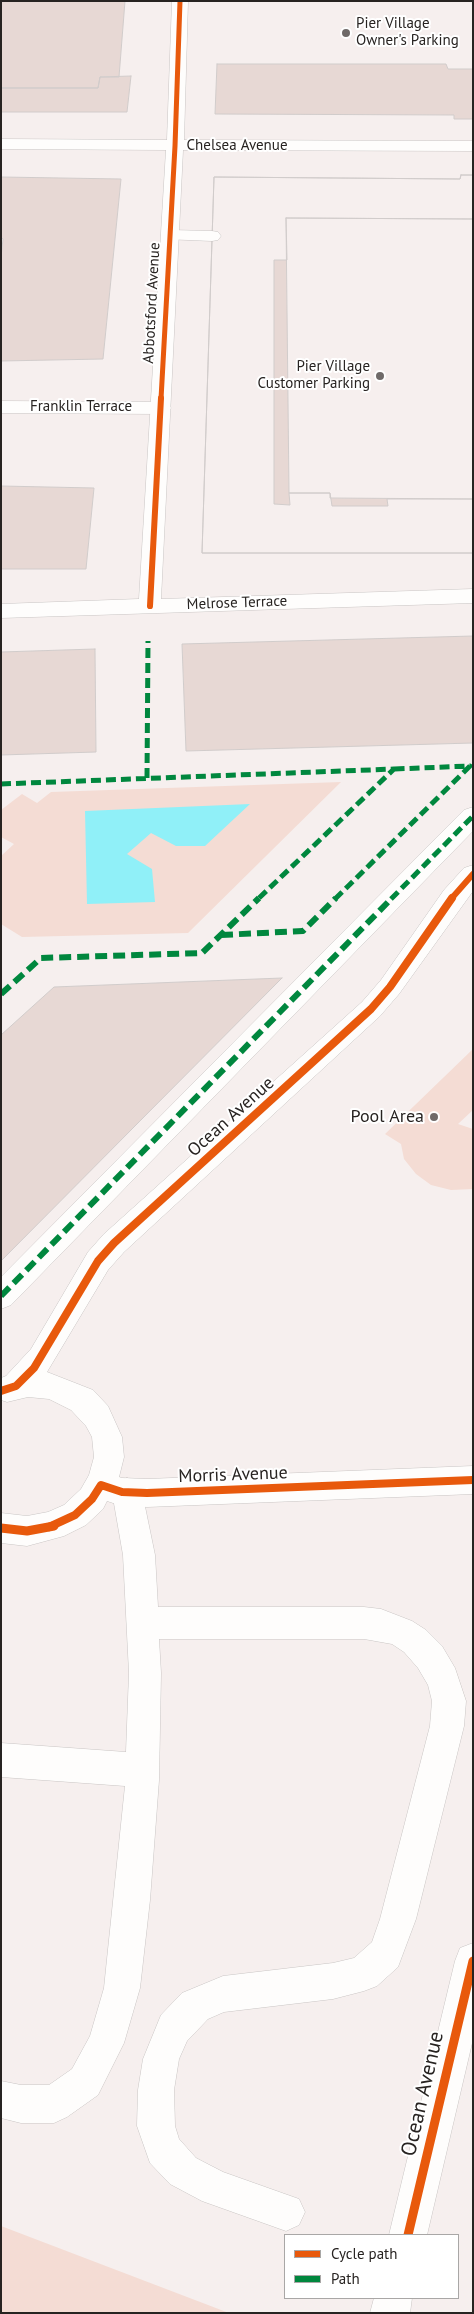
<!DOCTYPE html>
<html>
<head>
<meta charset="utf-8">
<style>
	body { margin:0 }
	#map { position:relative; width:474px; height:2314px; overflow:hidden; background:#f6efee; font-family:"PT Sans",sans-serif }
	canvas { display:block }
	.frame { position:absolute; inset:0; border:2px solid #272321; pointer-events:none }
	.legend { position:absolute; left:284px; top:2234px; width:175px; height:65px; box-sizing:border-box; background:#fff; border:1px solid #a9a7a6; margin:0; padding:6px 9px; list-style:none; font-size:15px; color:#272321 }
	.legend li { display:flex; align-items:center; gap:10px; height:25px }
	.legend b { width:25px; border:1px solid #a9a7a6 }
</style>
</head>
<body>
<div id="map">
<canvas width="474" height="2314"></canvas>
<div class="frame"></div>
<ul class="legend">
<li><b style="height:6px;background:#e8590c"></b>Cycle path</li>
<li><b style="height:6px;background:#00873e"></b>Path</li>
</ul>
</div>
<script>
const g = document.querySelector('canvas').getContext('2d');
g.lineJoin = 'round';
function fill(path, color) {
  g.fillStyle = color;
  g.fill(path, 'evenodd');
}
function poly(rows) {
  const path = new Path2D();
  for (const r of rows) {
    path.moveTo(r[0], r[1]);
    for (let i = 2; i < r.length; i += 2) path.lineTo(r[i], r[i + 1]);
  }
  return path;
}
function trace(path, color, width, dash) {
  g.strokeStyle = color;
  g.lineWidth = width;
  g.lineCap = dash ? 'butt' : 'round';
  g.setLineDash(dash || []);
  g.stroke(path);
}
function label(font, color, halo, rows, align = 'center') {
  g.font = font + ' "PT Sans",sans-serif';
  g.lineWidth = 4;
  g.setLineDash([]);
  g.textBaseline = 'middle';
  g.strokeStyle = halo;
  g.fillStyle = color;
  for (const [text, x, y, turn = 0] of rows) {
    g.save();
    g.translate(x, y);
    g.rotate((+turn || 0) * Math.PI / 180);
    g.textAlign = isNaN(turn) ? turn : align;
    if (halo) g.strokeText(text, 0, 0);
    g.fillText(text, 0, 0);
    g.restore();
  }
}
const green = poly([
	[341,782,188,933,22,937,1,924,1,856,14,844,1,837,1,810,22,794,37,803,51,792],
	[473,1049,473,1110,458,1124,473,1129,473,1189,451,1190,431,1185,416,1174,404,1159,401,1144,385,1134],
	[1,2226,229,2313,1,2313]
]);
const water = poly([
	[250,804,205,846,176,846,151,833,127,854,152,869,155,902,87,904,85,811]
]);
const building = poly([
	[1,1,125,1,119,77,100,77,98,88,1,88,1,1],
	[217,64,446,64,448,69,473,69,473,119,454,119,454,115,215,114,217,64],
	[131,76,127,112,1,112,1,88,98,88,100,77,131,76],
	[461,175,473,175,473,219,286,218,287,260,274,260,274,504,290,505,289,493,330,493,332,506,388,506,387,499,473,499,473,553,202,553,214,177,460,179,461,175],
	[461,175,473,175,473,553,202,553,214,177,460,179,461,175],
	[1,177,121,179,103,359,1,361,1,257,3,239,1,237,1,177],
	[286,218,473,219,473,499,330,498,330,493,289,493,286,218],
	[1,486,94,488,86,569,1,569,1,486],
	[473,636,473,743,186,751,182,644,473,636],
	[95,649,96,752,1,755,1,652,95,649],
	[282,978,134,1127,1,1261,1,1035,54,987,282,978]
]);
const lane = poly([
	[170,230,212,231,218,232,221,236,218,240,212,241,164,239,161,235,164,231,170,230],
	[1,401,161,402,168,404,171,408,168,412,161,414,1,413,1,401],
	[127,1478,138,1482,142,1492,155,1555,158,1607,364,1607,381,1609,412,1621,426,1630,442,1646,455,1668,466,1701,464,1726,416,1919,398,1967,377,1986,364,1991,333,1999,224,2012,208,2019,187,2041,179,2059,174,2090,175,2126,179,2139,196,2158,223,2172,299,2199,305,2212,299,2225,286,2231,202,2201,170,2184,150,2163,137,2126,138,2090,143,2059,161,2015,182,1993,223,1976,333,1963,354,1958,372,1942,380,1919,430,1726,432,1701,428,1685,418,1668,404,1652,392,1644,364,1639,159,1639,161,1673,159,1780,150,1900,140,1988,124,2043,98,2095,67,2117,54,2123,21,2123,1,2118,1,2081,21,2085,49,2085,72,2069,90,2036,104,1988,125,1786,1,1777,1,1743,126,1752,129,1673,123,1555,112,1492,116,1482,127,1478]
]);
const street = poly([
	[172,1,188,1,184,140,473,141,473,151,183,150,161,599,473,589,473,603,1,618,1,604,139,599,166,150,1,149,1,139,167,140,172,1],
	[473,807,473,831,11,1305,1,1309,1,1277,464,810,473,807],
	[473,865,473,891,399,994,380,1016,124,1252,108,1270,47,1372,93,1390,108,1406,122,1437,124,1457,119,1477,122,1478,147,1479,473,1466,473,1494,147,1507,122,1506,107,1501,103,1509,86,1525,64,1536,27,1546,1,1543,1,1513,27,1516,48,1512,64,1505,81,1489,89,1475,94,1457,92,1437,86,1426,71,1410,49,1399,28,1397,7,1402,1,1400,1,1378,6,1376,31,1349,88,1252,104,1234,362,1002,381,980,444,890,464,868,473,865],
	[473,1943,473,2039,427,2235,389,2235,455,1961,460,1948,473,1943],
	[374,2298,412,2298,410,2313,370,2313,374,2298]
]);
const quietFar1 = poly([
	[147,778,148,641],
	[1,784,394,769,258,899],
	[335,899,470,766,394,769],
	[391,899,473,816]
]);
const quiet = poly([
	[221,935,303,931,336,898],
	[1,994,41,958,202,953,259,898],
	[1,1296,392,898]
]);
const cyclewayFar3 = poly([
	[161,399,175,146,180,1]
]);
const cyclewayFar2 = poly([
	[150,606,161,398],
	[451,899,473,874]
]);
const cyclewayFar1 = poly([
	[1,1391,16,1386,34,1368,98,1261,114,1243,371,1009,390,987,452,898],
	[49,1527,75,1515,92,1499,101,1485,122,1492,147,1493,473,1480]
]);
const cycleway = poly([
	[1,1528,27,1531,54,1526],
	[408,2235,473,1961]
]);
const markers = [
	[346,33,5,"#6f6a69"],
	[380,376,5,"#6f6a69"],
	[434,1117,5,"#6f6a69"]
];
const farPoinames = [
	["Pier Village",356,24],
	["Owner's Parking",356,41],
	["Pier Village",370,367,"right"],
	["Customer Parking",370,384,"right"]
];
const farStreetnames = [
	["Chelsea Avenue",237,146],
	["Abbotsford Avenue",152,303,-87],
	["Franklin Terrace",81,407],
	["Melrose Terrace",237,603,-2]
];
const streetNames = [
	["Ocean Avenue",231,1117,-42],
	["Morris Avenue",233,1475,-2]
];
const poiNames = [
	["Pool Area",424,1117]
];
const nearStreetnames = [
	["Ocean Avenue",423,2094,-77]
];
fill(green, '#f4dcd4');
fill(water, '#90f0f8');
fill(building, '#e7d8d4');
trace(building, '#d1cccb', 1);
trace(lane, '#c9c5c4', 1);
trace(street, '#c9c5c4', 1);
fill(lane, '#fefdfc');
fill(street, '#fefdfc');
trace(quietFar1, '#00873e', 5, [10, 5]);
trace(quiet, '#00873e', 6, [12, 6]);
trace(cyclewayFar3, '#e8590c', 5);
trace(cyclewayFar2, '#e8590c', 6);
trace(cyclewayFar1, '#e8590c', 8);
trace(cycleway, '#e8590c', 9);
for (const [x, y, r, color] of markers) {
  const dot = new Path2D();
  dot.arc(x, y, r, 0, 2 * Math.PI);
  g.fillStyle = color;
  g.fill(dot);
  trace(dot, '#fff', 2);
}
label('15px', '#272321', '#fff', farPoinames, 'left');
label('15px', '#272321', '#fff', farStreetnames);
label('18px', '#272321', '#fff', streetNames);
label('18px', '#272321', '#fff', poiNames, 'right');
label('21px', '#272321', '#fff', nearStreetnames);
</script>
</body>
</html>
